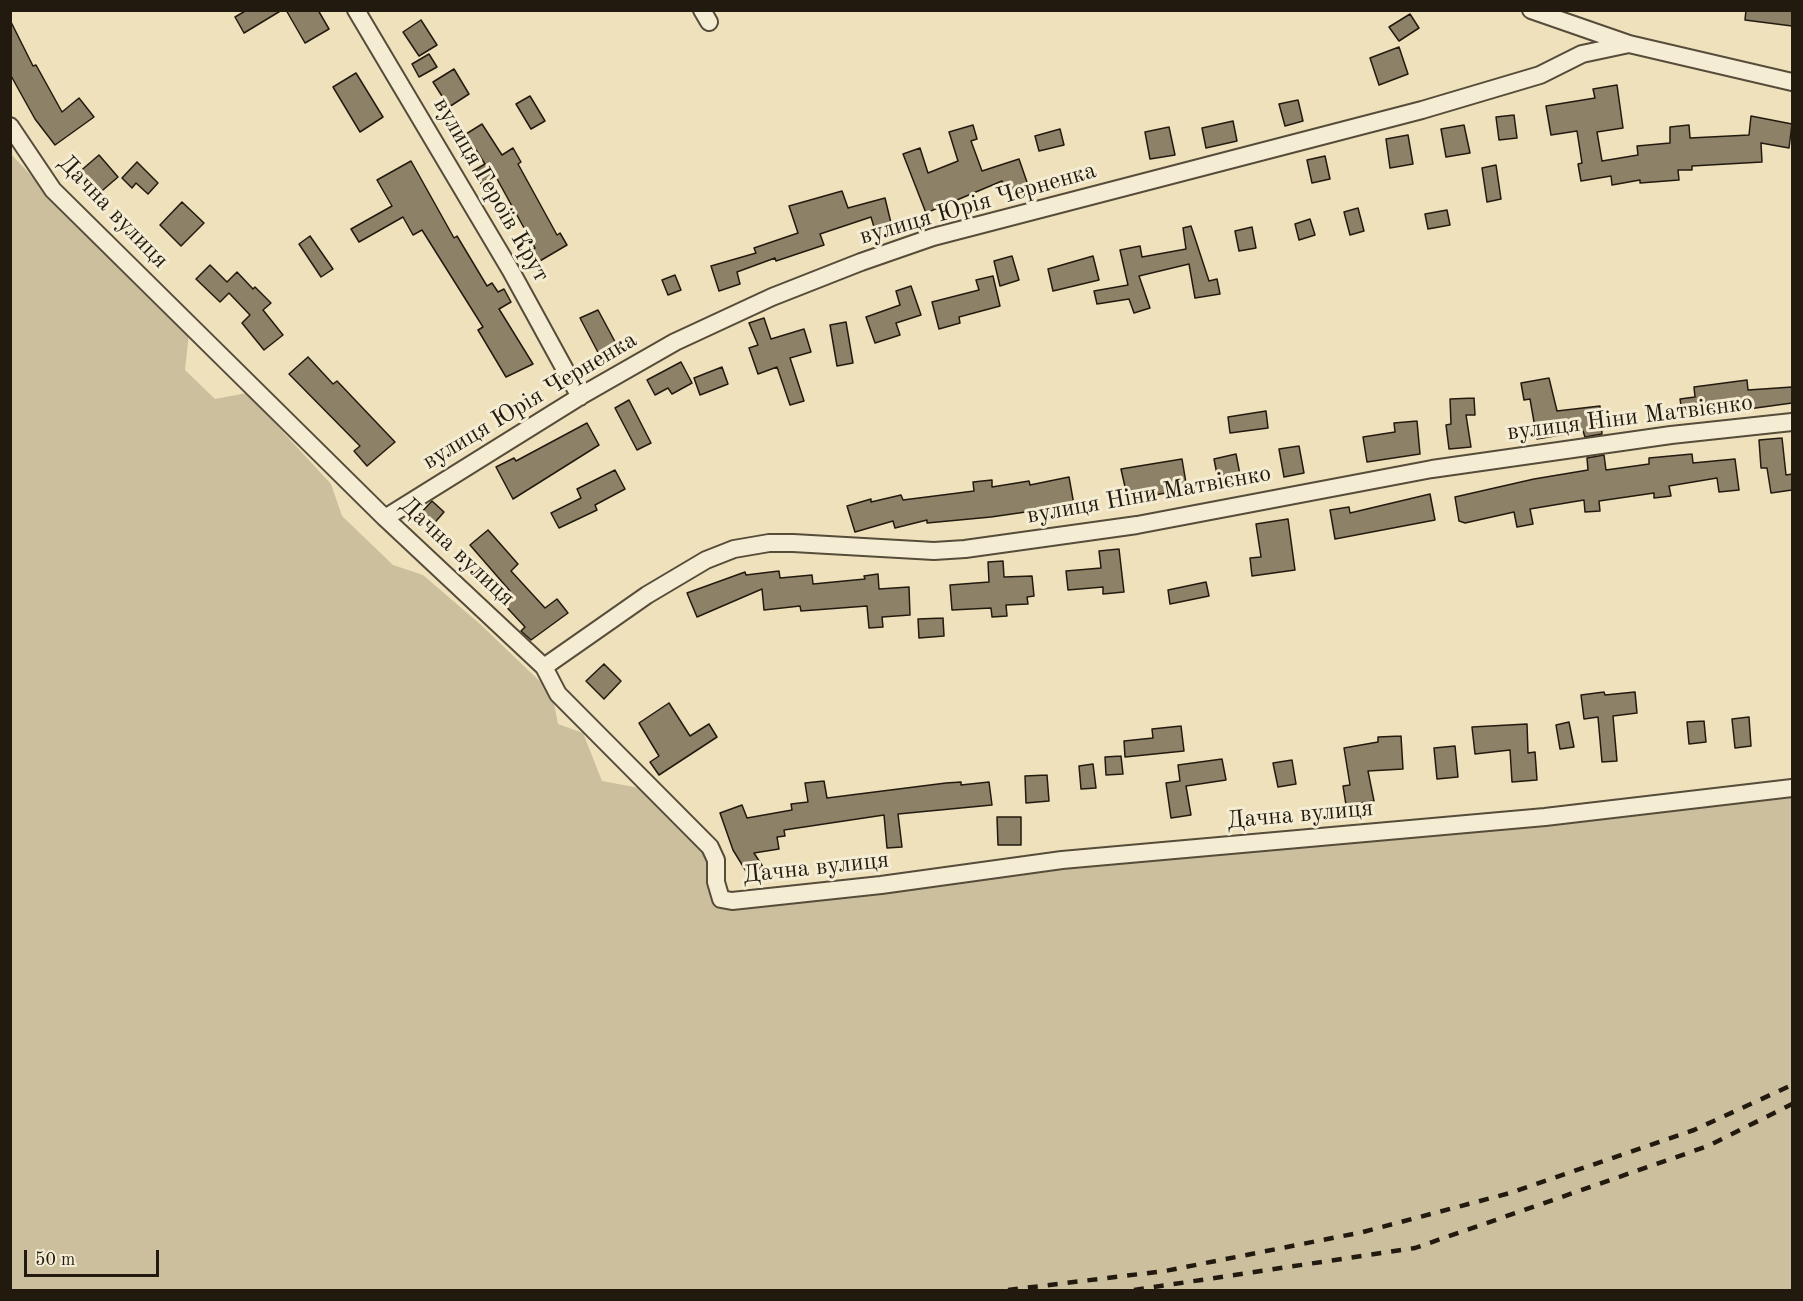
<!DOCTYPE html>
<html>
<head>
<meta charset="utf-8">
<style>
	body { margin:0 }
	#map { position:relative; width:1803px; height:1301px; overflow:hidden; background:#eee1bb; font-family:"Old Standard TT",serif }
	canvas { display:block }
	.frame { position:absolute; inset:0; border:12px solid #231a0f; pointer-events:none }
	.scale { position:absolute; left:24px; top:1250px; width:135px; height:27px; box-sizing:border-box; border:3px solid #231a0f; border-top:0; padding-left:8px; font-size:18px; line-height:21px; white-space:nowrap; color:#231a0f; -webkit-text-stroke:4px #f4ecd3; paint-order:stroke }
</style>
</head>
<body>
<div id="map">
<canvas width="1803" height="1301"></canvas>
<div class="frame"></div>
<div class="scale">50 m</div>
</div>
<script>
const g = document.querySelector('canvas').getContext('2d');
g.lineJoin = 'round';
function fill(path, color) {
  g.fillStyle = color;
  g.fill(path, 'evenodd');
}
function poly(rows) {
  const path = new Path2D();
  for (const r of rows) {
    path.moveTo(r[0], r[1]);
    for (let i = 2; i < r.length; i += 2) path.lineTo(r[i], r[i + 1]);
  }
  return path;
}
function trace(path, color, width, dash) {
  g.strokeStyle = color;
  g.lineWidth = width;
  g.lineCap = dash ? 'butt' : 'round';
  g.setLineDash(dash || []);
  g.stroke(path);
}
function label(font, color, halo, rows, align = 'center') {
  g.font = font + ' "Old Standard TT",serif';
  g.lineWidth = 6;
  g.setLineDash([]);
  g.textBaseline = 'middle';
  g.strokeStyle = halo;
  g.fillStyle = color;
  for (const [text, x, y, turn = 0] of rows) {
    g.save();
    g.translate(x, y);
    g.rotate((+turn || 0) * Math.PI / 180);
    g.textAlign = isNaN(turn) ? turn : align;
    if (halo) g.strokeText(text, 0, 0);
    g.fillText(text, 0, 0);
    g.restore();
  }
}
const green = poly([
	[10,153,110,259,189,333,185,370,215,399,247,393,331,484,342,516,393,565,423,575,480,624,552,693,558,724,583,733,602,781,645,789,709,857,710,894,725,909,1233,850,1792,793,1792,1290,11,1290]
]);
const building = poly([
	[247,10,282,10,244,33,235,17,247,10],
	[286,10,318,10,329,29,305,43,286,10],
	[1746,10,1792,10,1792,26,1745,20,1746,10],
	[1410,14,1419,28,1399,41,1389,27,1410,14],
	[10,20,33,66,36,65,62,112,79,98,94,117,55,145,35,119,10,74,10,20],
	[421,20,437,45,419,56,403,32,421,20],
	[1399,47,1408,74,1379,85,1370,58,1399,47],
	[429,54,437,67,419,77,412,64,429,54],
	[454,69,469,94,449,107,433,82,454,69],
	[356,73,383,117,360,132,333,87,356,73],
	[1617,85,1623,128,1597,132,1602,161,1638,155,1637,146,1670,143,1670,127,1689,125,1690,138,1749,135,1751,116,1792,124,1789,148,1761,143,1762,162,1692,166,1692,170,1678,170,1679,180,1640,183,1640,180,1612,185,1611,176,1581,181,1578,164,1582,163,1577,131,1551,135,1546,106,1595,98,1593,89,1617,85],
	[530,96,545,121,531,129,516,104,530,96],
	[1298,100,1303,121,1285,126,1279,104,1298,100],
	[1514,115,1517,138,1499,140,1496,117,1514,115],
	[1233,121,1237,141,1206,148,1202,128,1233,121],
	[482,124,502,155,513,148,521,162,518,164,557,235,560,233,567,245,533,265,526,253,535,248,496,177,482,185,473,171,485,164,466,134,482,124],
	[973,125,977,139,971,141,982,171,1019,159,1029,188,1007,196,1002,181,926,213,903,154,920,148,928,173,958,161,949,132,973,125],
	[1464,125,1470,153,1446,157,1441,129,1464,125],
	[1169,127,1175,155,1150,159,1145,132,1169,127],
	[1060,129,1064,145,1039,151,1035,136,1060,129],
	[1408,135,1413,164,1390,168,1386,139,1408,135],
	[99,155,118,177,96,196,77,174,99,155],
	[1325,156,1330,179,1312,183,1307,160,1325,156],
	[411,161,454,238,457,236,487,286,492,283,498,292,504,289,511,302,499,309,533,364,506,377,478,330,483,327,422,230,413,235,403,217,359,242,351,229,392,206,377,180,411,161],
	[137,162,158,183,148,194,136,183,132,188,122,178,137,162],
	[1496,165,1501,199,1487,202,1482,168,1496,165],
	[842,191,848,208,885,198,891,223,874,227,871,217,820,234,824,245,776,261,775,258,737,272,740,284,719,291,711,266,756,253,754,248,798,233,789,206,842,191],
	[182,202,204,223,181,246,160,225,182,202],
	[1358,208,1364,231,1350,235,1344,212,1358,208],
	[1447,210,1450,225,1428,229,1425,214,1447,210],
	[1310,219,1315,235,1299,240,1295,224,1310,219],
	[1191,226,1209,281,1217,279,1220,294,1195,298,1189,264,1139,276,1150,308,1134,313,1129,299,1097,304,1094,291,1128,285,1120,250,1140,246,1142,257,1186,249,1183,228,1191,226],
	[1252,227,1256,248,1239,251,1235,231,1252,227],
	[310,236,333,269,321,277,299,244,310,236],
	[1012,256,1019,280,1000,286,994,261,1012,256],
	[1093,256,1099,280,1053,291,1048,269,1093,256],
	[210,265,227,282,237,272,253,289,255,287,271,303,263,310,283,335,264,350,242,323,250,315,229,293,220,302,196,279,210,265],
	[675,275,681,290,668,295,662,280,675,275],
	[993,276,1000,306,959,317,960,323,939,329,932,302,979,290,976,280,993,276],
	[911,286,921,315,896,323,900,335,875,343,866,317,900,305,896,291,911,286],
	[598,310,620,351,602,360,580,318,598,310],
	[764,318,771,339,804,329,811,352,790,358,804,401,790,405,777,367,758,374,749,348,758,345,749,323,764,318],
	[846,322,853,363,837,366,830,325,846,322],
	[308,357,333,384,337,381,395,442,367,466,354,451,360,446,289,374,308,357],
	[681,362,692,383,672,394,668,388,655,395,647,380,681,362],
	[722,367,728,384,700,395,694,378,722,367],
	[1549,378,1557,411,1600,406,1602,434,1585,437,1583,431,1537,439,1530,399,1524,400,1521,383,1549,378],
	[1747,380,1748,390,1792,387,1792,403,1683,418,1680,399,1695,397,1694,387,1747,380],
	[1474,398,1475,415,1466,415,1471,447,1449,449,1446,425,1451,424,1450,399,1474,398],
	[629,400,651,443,637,450,615,408,629,400],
	[1266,411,1268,428,1230,433,1228,417,1266,411],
	[1417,421,1420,454,1367,462,1363,437,1395,432,1394,423,1417,421],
	[587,423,599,445,513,499,496,467,514,458,516,461,587,423],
	[1782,438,1786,475,1792,474,1792,490,1771,493,1767,468,1761,468,1759,440,1782,438],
	[1299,446,1304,473,1284,477,1279,449,1299,446],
	[1236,454,1242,485,1220,490,1214,459,1236,454],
	[1692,454,1693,463,1735,459,1739,490,1719,492,1717,478,1669,486,1671,496,1654,498,1654,493,1599,501,1600,511,1585,512,1584,500,1530,509,1533,524,1517,527,1514,512,1465,523,1459,521,1455,497,1534,479,1588,470,1587,458,1604,455,1606,470,1649,464,1649,458,1692,454],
	[1182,459,1187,489,1128,500,1121,469,1182,459],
	[615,470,625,489,595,505,597,510,559,528,551,513,581,498,577,489,615,470],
	[1069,477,1074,505,991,517,927,523,927,520,895,528,893,521,855,532,847,506,871,499,871,502,901,495,903,500,974,491,973,482,992,480,992,487,1029,481,1030,485,1069,477],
	[1430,494,1435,520,1335,539,1330,510,1349,507,1350,513,1430,494],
	[432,501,444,512,430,528,418,516,432,501],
	[1288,519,1295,570,1252,576,1250,558,1261,557,1256,524,1288,519],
	[488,530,518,564,511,571,545,608,557,599,568,613,531,640,521,631,525,627,500,600,510,591,470,545,488,530],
	[1119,549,1124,592,1103,594,1103,587,1068,590,1066,571,1101,568,1099,551,1119,549],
	[1003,561,1004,577,1032,576,1034,596,1027,597,1028,604,1006,605,1007,616,992,617,991,608,952,610,950,585,989,582,988,562,1003,561],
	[779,571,780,578,812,575,813,584,865,579,864,576,878,574,879,589,909,587,910,615,882,617,883,627,869,628,867,606,801,611,800,606,764,610,762,589,697,617,687,593,745,572,746,575,779,571],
	[1206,582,1209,596,1170,604,1168,590,1206,582],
	[943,618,944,636,919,638,918,619,943,618],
	[604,664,621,681,604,699,586,681,604,664],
	[1604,692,1605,695,1635,692,1637,713,1613,716,1617,761,1602,762,1598,717,1584,719,1581,695,1604,692],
	[669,703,690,736,709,724,717,737,659,775,650,762,659,756,639,723,669,703],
	[1749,717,1751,746,1735,748,1732,719,1749,717],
	[1704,721,1706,742,1689,744,1687,722,1704,721],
	[1569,722,1574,747,1560,749,1556,725,1569,722],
	[1527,724,1528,753,1535,752,1537,780,1512,782,1510,750,1475,754,1472,727,1527,724],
	[1181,726,1184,751,1125,757,1124,741,1153,738,1152,729,1181,726],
	[1401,736,1403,769,1368,771,1374,801,1346,805,1343,786,1350,785,1344,748,1378,742,1378,737,1401,736],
	[1455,746,1458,777,1437,779,1434,748,1455,746],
	[1121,756,1123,774,1106,775,1105,757,1121,756],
	[1222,759,1226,780,1186,786,1191,815,1171,818,1166,783,1180,781,1178,765,1222,759],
	[1292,760,1296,784,1278,787,1273,763,1292,760],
	[1093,764,1096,788,1081,789,1079,766,1093,764],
	[1047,775,1049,801,1026,803,1025,776,1047,775],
	[824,781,827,798,946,783,961,782,961,785,989,782,992,805,898,814,902,847,887,848,884,815,784,830,785,836,777,837,779,849,754,853,763,867,749,876,733,850,720,813,742,805,747,818,792,810,791,804,808,802,805,783,824,781],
	[997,817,1021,817,1021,845,998,845,997,817]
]);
const street = poly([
	[356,10,511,271,580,397],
	[702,10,709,22],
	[1531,10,1629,44,1792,82],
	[10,126,53,190,385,518,544,667,558,694,710,847,716,860,716,882,721,899,732,901,881,885,1062,860,1545,817,1792,788],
	[385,518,584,394,675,342,772,297,861,262,933,237,1422,110,1540,75,1582,54,1629,44],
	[544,667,647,595,706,560,734,549,769,543,793,543,934,551,965,549,1137,525,1432,469,1671,435,1792,422]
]);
const rail = poly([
	[1008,1290,1165,1271,1363,1232,1510,1193,1694,1130,1792,1085],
	[1134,1290,1415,1248,1708,1146,1792,1104]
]);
const streetNames = [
	["вулиця Героїв Крут",491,190,60],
	["вулиця Юрія Черненка",978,204,-16],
	["Дачна вулиця",113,212,46],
	["вулиця Юрія Черненка",530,401,-31],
	["вулиця Ніни Матвієнко",1630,418,-7],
	["вулиця Ніни Матвієнко",1149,495,-10],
	["Дачна вулиця",457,552,43],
	["Дачна вулиця",1300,815,-5],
	["Дачна вулиця",816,868,-6]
];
fill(green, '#cbbf9e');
fill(building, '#8d8168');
trace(building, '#231a0f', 1.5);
trace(street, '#564c3a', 20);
trace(street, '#f4ecd3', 16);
trace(rail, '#231a0f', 4.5, [10, 10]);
label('24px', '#231a0f', '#f4ecd3', streetNames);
</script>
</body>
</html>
